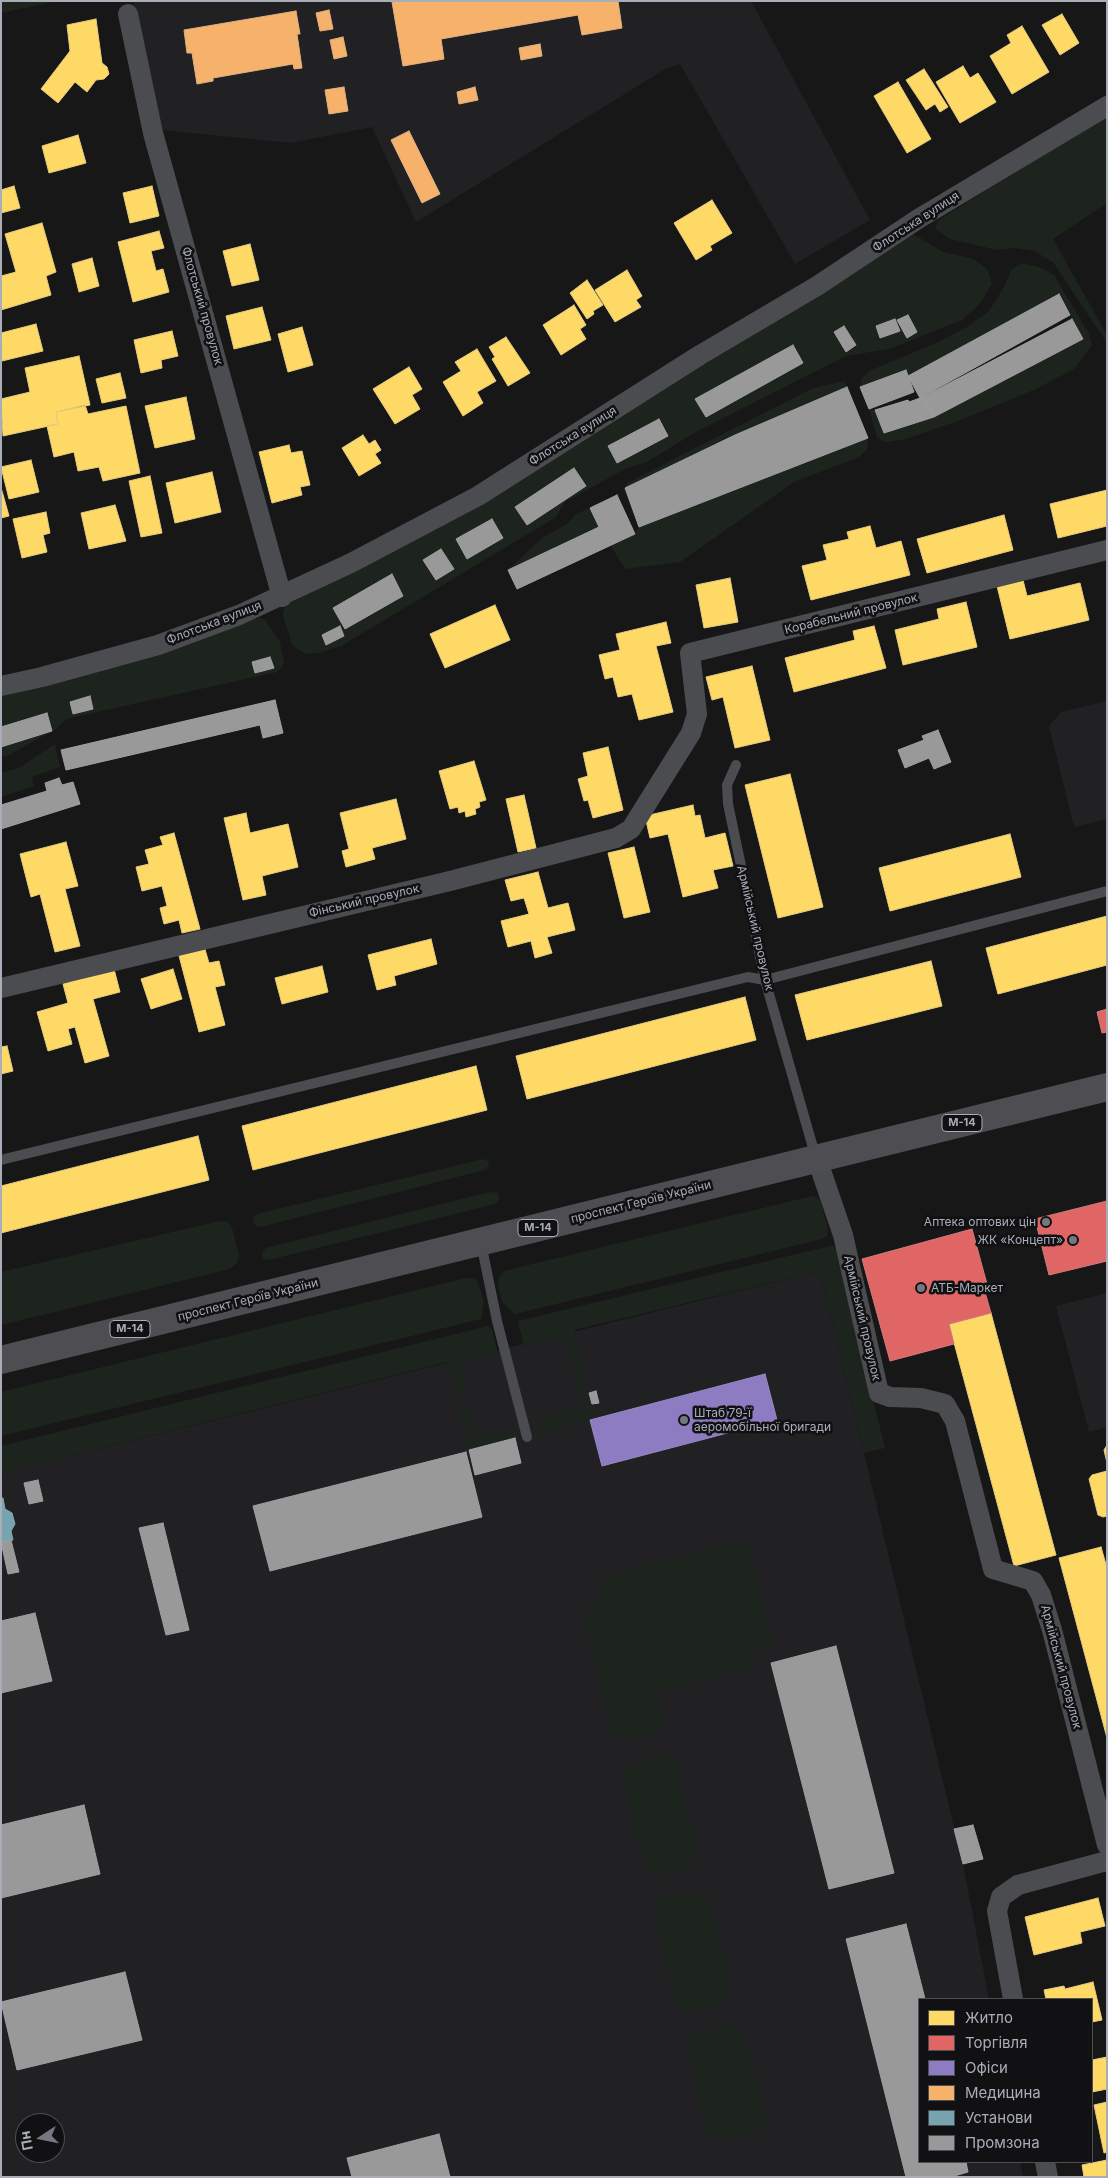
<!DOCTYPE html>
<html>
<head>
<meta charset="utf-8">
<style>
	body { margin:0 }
	#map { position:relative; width:1108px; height:2178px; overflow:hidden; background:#171717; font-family:Inter,sans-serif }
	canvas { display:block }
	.frame { position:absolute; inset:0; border:2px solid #a8adb8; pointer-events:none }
	.legend { position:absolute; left:918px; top:1998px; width:175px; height:165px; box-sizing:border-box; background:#111113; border:1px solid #4d4f55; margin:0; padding:6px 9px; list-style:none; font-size:15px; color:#a8adb8 }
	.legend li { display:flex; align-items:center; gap:10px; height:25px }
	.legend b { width:25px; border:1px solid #4d4f55 }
	.north { position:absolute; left:15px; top:2113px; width:50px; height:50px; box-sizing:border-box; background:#111113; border:1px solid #4d4f55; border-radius:50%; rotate:259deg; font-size:14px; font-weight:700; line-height:20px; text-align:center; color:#a8adb8 }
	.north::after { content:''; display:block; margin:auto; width:18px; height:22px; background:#757880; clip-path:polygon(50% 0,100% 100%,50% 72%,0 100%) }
</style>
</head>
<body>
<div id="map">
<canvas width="1108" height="2178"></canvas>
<div class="frame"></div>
<ul class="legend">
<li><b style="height:14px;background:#ffd966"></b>Житло</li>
<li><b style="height:14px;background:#e06666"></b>Торгівля</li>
<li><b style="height:14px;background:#8e7cc3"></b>Офіси</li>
<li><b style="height:14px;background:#f6b26b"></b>Медицина</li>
<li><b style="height:14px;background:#76a5af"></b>Установи</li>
<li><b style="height:14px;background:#999"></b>Промзона</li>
</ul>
<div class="north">Пн</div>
</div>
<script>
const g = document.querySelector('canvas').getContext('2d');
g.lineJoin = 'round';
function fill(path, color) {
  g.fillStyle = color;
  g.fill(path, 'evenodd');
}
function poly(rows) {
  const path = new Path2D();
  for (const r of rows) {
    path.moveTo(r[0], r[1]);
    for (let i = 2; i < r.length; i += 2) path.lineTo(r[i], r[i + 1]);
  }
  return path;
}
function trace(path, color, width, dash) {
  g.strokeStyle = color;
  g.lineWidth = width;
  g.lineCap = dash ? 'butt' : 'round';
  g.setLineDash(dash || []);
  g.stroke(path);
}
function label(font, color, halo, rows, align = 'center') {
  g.font = font + ' Inter,sans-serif';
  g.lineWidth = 5;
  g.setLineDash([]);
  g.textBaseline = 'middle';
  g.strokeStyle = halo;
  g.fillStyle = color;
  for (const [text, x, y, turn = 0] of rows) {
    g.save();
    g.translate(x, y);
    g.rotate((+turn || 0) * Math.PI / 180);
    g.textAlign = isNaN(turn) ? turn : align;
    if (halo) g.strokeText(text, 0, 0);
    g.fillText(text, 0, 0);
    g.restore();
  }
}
const built = poly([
	[133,1,751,1,870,220,795,264,680,64,667,68,416,222,372,127,291,143,162,130],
	[1107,701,1107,819,1074,827,1049,726,1061,712],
	[820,1271,963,1864,989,1999,919,1999,919,2162,1020,2162,1023,2177,1,2177,1,1473],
	[25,2123,55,2123,55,2153,25,2153],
	[1107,1293,1107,1427,1089,1432,1056,1306]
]);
const green = poly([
	[1,1,56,1,1,13],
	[1107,115,1107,203,1053,239,1107,335,1107,343,1053,262,1034,251,1015,248,997,250,950,239,936,229,936,225,939,220],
	[913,234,943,252,974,259,988,270,992,284,979,305,962,320,889,349,846,356,694,433,647,462,627,468,565,502,556,517,341,646,319,653,306,654,293,646,283,616,284,609,292,601,700,365],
	[1022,263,1039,267,1054,275,1089,334,1092,345,1074,369,1036,389,958,421,906,439,886,442,877,438,869,409,875,410,885,433,934,417,1083,339,1058,294,908,376,906,370,860,387,861,379,869,371,938,342,967,327,989,311,1004,287,1011,270],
	[844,381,847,387,735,435,625,488,627,483,813,388],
	[868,438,867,449,859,457,794,482,680,562,625,569,611,546,635,534,639,527],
	[590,508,599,527,508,570,543,537,567,524,576,514],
	[261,618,266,621,280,642,284,664,277,672,66,719,57,728,9,755,1,757,1,693,248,619],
	[55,744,60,767,32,777,34,786,1,797,1,773,19,768],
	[483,1159,488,1161,489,1166,485,1170,260,1227,256,1226,253,1221,253,1217,257,1214],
	[490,1192,498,1193,499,1200,495,1204,269,1260,263,1259,262,1253,266,1248],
	[812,1196,817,1198,821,1202,828,1229,827,1236,822,1239,515,1314,502,1302,498,1284,499,1277,504,1271],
	[220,1221,228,1222,232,1228,239,1255,237,1263,230,1269,1,1325,1,1272],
	[830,1246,834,1246,837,1252,885,1448,864,1453,820,1271,574,1330,595,1419,539,1434,535,1419,583,1406,566,1337,524,1346,518,1321],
	[466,1278,475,1278,479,1285,484,1303,481,1319,1,1436,1,1392],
	[488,1326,492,1329,498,1354,460,1363,467,1393,457,1396,448,1362,1,1473,1,1446],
	[470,1405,478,1438,516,1429,519,1439,469,1450,459,1408],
	[746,1540,774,1645,753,1650,757,1665,657,1693,662,1720,660,1728,652,1733,628,1741,615,1735,610,1725,583,1613,594,1608,601,1600,606,1588,605,1575],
	[656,1755,670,1757,675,1764,698,1852,694,1863,680,1870,660,1876,649,1871,643,1864,623,1781,624,1773,634,1762],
	[685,1892,702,1893,710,1899,731,1986,730,1992,724,2000,718,2004,686,2012,680,2011,678,2008,655,1914,657,1903,663,1898],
	[732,2026,747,2040,767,2123,763,2130,721,2139,712,2136,707,2131,688,2047,692,2035]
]);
const homes = poly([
	[1062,14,1079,43,1060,55,1042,25,1062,14],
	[96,19,102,63,107,67,109,74,104,79,96,80,87,92,75,82,58,103,41,89,70,51,67,25,96,19],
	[1022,26,1049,72,1012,94,990,56,1011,43,1007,35,1022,26],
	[963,66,970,78,978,73,996,102,960,123,936,82,963,66],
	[924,69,948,107,940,112,935,104,926,110,906,80,924,69],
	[898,82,931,139,907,153,874,96,898,82],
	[78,135,86,163,49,173,42,146,78,135],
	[14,186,20,208,1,213,1,190,14,186],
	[152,186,159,216,130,223,123,193,152,186],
	[712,200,732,233,710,246,712,250,696,260,674,223,712,200],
	[42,223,56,272,46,276,51,295,1,310,1,276,16,272,5,234,42,223],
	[159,231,164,248,151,251,156,271,163,269,169,292,133,302,118,242,159,231],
	[250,244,259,280,232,286,223,251,250,244],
	[92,258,99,286,79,292,72,264,92,258],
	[627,270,642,296,636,300,641,307,615,322,595,290,627,270],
	[587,280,603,305,593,311,594,314,587,319,570,293,587,280],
	[574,305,586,325,580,329,586,339,561,355,543,325,574,305],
	[262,307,271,340,234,349,226,316,262,307],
	[36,324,43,351,2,361,1,333,36,324],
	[302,327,313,365,288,372,278,334,302,327],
	[172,331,178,356,161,360,162,368,141,373,134,340,172,331],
	[506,337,530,373,508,386,492,359,495,357,489,347,506,337],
	[477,349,496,381,477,392,483,403,463,416,443,382,461,371,455,362,477,349],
	[79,356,90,405,56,412,58,424,3,436,1,399,30,392,25,368,79,356],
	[409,367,422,389,412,395,420,409,395,424,373,389,409,367],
	[120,373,126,398,102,403,96,379,120,373],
	[186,397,195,439,155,448,145,406,186,397],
	[85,405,88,414,126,406,140,473,103,481,99,467,78,471,74,452,54,457,47,426,58,424,56,412,85,405],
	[363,435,369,444,375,440,381,450,375,454,381,463,359,476,342,448,363,435],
	[289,445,291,453,302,451,310,485,300,487,302,495,272,503,259,452,289,445],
	[31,460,39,492,9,499,1,467,31,460],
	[212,472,221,512,175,523,166,483,212,472],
	[150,476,162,533,141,537,129,481,150,476],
	[1107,490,1107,526,1058,538,1050,504,1107,490],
	[2,491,9,516,1,518,1,492,2,491],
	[115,505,126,541,89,549,81,513,115,505],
	[46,512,50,533,43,535,47,552,22,558,13,519,46,512],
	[1004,515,1013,550,927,573,917,539,1004,515],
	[870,526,876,548,901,541,910,575,811,600,802,566,827,560,823,545,849,539,847,532,870,526],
	[730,578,738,622,704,628,696,585,730,578],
	[1023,580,1027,596,1080,583,1089,620,1010,639,997,586,1023,580],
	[966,602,977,647,903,665,895,630,939,619,937,609,966,602],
	[495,605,510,640,445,668,430,634,495,605],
	[666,622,671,643,656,646,673,712,639,720,632,694,618,697,613,677,605,679,599,655,620,650,616,634,666,622],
	[874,626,886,668,794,692,785,658,855,640,853,631,874,626],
	[752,666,770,740,735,748,723,697,712,700,706,677,752,666],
	[608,747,623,810,593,818,588,800,584,801,578,779,588,776,583,753,608,747],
	[474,761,486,800,479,802,480,807,475,809,476,814,466,817,465,811,459,813,458,807,450,809,439,771,474,761],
	[790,774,823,907,778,918,745,785,790,774],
	[524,795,536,848,518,852,506,799,524,795],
	[396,799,406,839,372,848,375,859,346,867,342,851,349,849,340,813,396,799],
	[693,805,695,816,700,815,705,838,725,833,733,866,713,870,718,888,683,897,668,834,650,838,645,816,693,805],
	[246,813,250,833,288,824,298,867,262,876,266,895,243,900,224,818,246,813],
	[174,833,200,929,182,933,179,920,164,924,160,908,167,906,162,886,142,891,136,867,149,864,145,850,163,845,160,837,174,833],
	[1010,834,1021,877,890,911,879,868,1010,834],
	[66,842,78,886,65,889,80,946,55,952,40,894,31,897,20,854,66,842],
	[634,847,650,912,624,918,608,853,634,847],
	[538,872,548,908,568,903,575,930,547,937,552,953,535,958,531,941,508,947,501,921,529,914,524,898,511,901,505,880,538,872],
	[1107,916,1107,965,998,994,986,948,1107,916],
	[431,939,437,964,394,976,396,985,377,990,368,955,431,939],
	[204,946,209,963,219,961,225,985,215,987,225,1025,199,1032,178,952,204,946],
	[931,961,942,1006,807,1040,795,995,931,961],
	[322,966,328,992,282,1004,275,978,322,966],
	[114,969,120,992,93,999,109,1056,85,1063,75,1027,68,1029,72,1044,48,1051,37,1012,68,1003,63,984,114,969],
	[173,969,182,999,151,1009,141,979,173,969],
	[745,997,756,1040,527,1099,516,1056,745,997],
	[7,1046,13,1071,1,1074,1,1047,7,1046],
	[476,1066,487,1110,253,1170,242,1126,476,1066],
	[198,1136,209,1180,1,1233,1,1186,198,1136],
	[991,1313,1056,1555,1014,1566,949,1324,991,1313],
	[1107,1445,1107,1463,1104,1450,1107,1445],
	[1107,1471,1107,1516,1103,1517,1098,1515,1089,1479,1092,1475,1107,1471],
	[1101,1547,1107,1568,1107,1738,1059,1558,1101,1547],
	[1098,1898,1105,1926,1080,1932,1082,1943,1034,1955,1025,1917,1098,1898],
	[1093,1982,1102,2020,1092,2022,1092,1999,1046,1999,1044,1990,1064,1986,1065,1989,1093,1982],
	[1107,2057,1107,2089,1092,2092,1092,2060,1107,2057],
	[1107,2102,1107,2152,1104,2153,1094,2105,1107,2102],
	[1107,2160,1107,2177,1084,2177,1082,2165,1107,2160]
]);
const shops = poly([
	[1107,1009,1107,1032,1102,1033,1097,1012,1107,1009],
	[1107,1201,1107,1261,1049,1275,1035,1219,1107,1201],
	[972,1229,987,1284,983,1285,991,1313,949,1324,954,1344,890,1361,862,1259,972,1229]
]);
const offices = poly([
	[765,1374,777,1420,602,1466,590,1420,765,1374]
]);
const health = poly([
	[397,1,618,1,622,28,582,35,578,15,441,39,444,59,403,66,392,2,397,1],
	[329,10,333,29,320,31,316,13,329,10],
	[296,11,300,34,297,34,302,68,294,69,293,64,213,78,213,81,197,84,192,53,187,53,184,30,296,11],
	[343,37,347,56,334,59,330,40,343,37],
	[540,44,542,56,521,60,519,48,540,44],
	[344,87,348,111,329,114,325,90,344,87],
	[475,87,478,100,459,104,457,92,475,87],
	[409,131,440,194,422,203,391,140,409,131]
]);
const public = poly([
	[1,1498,3,1498,5,1509,12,1513,15,1524,11,1531,13,1540,1,1542,1,1498]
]);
const industry = poly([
	[1059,294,1070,315,920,398,908,376,1059,294],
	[908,315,917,332,907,338,897,320,908,315],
	[895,319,900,331,880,338,876,326,895,319],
	[1072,319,1083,339,934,417,923,397,1072,319],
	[844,326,856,345,846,352,834,332,844,326],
	[793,345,803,363,706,417,695,399,793,345],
	[906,370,914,392,869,409,860,387,906,370],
	[847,387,868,438,639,527,625,488,735,435,847,387],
	[923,397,934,417,884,433,875,410,908,400,909,402,923,397],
	[659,419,668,436,617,463,608,446,659,419],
	[574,468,586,486,527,525,515,507,574,468],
	[617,495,635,534,517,589,508,570,599,527,590,508,617,495],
	[492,519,503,538,467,559,456,539,492,519],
	[441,549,454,569,436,580,423,560,441,549],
	[392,574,403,596,345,629,333,608,392,574],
	[340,626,344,636,326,645,322,635,340,626],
	[270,657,274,668,255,673,252,662,270,657],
	[90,696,93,709,73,714,70,702,90,696],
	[275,700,283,733,263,738,260,725,66,770,61,750,275,700],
	[47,713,52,731,1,747,1,727,47,713],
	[938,730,951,762,934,769,929,758,905,768,898,750,924,740,922,736,938,730],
	[59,778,62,785,73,782,80,804,1,829,1,805,47,791,45,783,59,778],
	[596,1391,599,1403,592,1404,589,1393,596,1391],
	[515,1438,521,1463,475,1475,469,1450,515,1438],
	[466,1452,482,1517,270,1571,253,1506,466,1452],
	[38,1480,43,1501,29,1504,24,1483,38,1480],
	[163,1523,189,1630,166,1635,139,1528,163,1523],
	[11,1540,19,1572,8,1574,1,1542,11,1540],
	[35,1613,52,1681,1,1693,1,1621,35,1613],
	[836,1646,894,1873,829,1889,771,1663,836,1646],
	[84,1805,100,1874,1,1898,1,1825,84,1805],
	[973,1825,983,1859,963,1864,954,1829,973,1825],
	[906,1924,925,1999,919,1999,919,2162,966,2162,968,2172,951,2177,906,2177,846,1939,906,1924],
	[125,1972,142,2040,17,2070,1,2002,125,1972],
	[439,2134,450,2177,352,2177,347,2158,439,2134]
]);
const service = poly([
	[736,765,727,785,728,804,765,980,816,1158],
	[1,1160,748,977,765,980,1107,891],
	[481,1243,497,1321,527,1437]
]);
const minor = poly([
	[128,14,153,133,282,597],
	[1,686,42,677,158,645,239,615,351,563,478,496,700,355,817,286,918,219,1107,106],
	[1,988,450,881,616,838,631,829,691,733,697,714,690,653,1107,550],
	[817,1159,843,1235,879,1393,890,1397,921,1398,945,1404,955,1421,993,1569,1033,1581,1041,1595,1052,1630,1107,1845],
	[1013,1999,997,1911,1001,1897,1018,1885,1107,1861],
	[1045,2162,1048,2177]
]);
const trunk = poly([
	[1,1360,1107,1087]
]);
const markers = [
	[1046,1222,5,"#757880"],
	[1073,1240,5,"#757880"],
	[921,1288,5,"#757880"],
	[684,1420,5,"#757880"]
];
const shields = [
	[962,1123,40],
	[538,1228,40],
	[130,1329,40]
];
const shieldNames = [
	["М-14",962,1123],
	["М-14",538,1228],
	["М-14",130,1329]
];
const streetNames = [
	["Флотська вулиця",916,222,-33],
	["Флотський провулок",202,306,74],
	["Флотська вулиця",573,436,-32],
	["Корабельний провулок",851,614,-14],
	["Флотська вулиця",214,623,-21],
	["Фінський провулок",364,901,-13],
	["Армійський провулок",755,928,77],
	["проспект Героїв України",641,1202,-14],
	["проспект Героїв України",248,1300,-14],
	["Армійський провулок",862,1318,77],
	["Армійський провулок",1061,1667,75]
];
const poiNames = [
	["Аптека оптових цін",1036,1222],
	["ЖК «Концепт»",1063,1240],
	["АТБ-Маркет",931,1288,"left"],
	["Штаб 79-ї",694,1413,"left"],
	["аеромобільної бригади",694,1427,"left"]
];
fill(built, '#212123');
fill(green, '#1d241e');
fill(homes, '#ffd966');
trace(homes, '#e5cc7f', 1);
fill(shops, '#e06666');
trace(shops, '#cf7b7f', 1);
fill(offices, '#8e7cc3');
trace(offices, '#968bc0', 1);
fill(health, '#f6b26b');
trace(health, '#dfb082', 1);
fill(public, '#76a5af');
trace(public, '#85a7b2', 1);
fill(industry, '#999');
trace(industry, '#9e9fa2', 1);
trace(service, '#4b4c50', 10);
trace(minor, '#4b4c50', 20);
trace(trunk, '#4e4e52', 28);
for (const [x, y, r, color] of markers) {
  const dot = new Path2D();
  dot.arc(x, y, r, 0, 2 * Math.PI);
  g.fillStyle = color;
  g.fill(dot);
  trace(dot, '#111113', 2);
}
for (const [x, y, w] of shields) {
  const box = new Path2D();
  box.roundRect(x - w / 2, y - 8.5, w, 17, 4);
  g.fillStyle = '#111113';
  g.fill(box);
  trace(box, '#a8adb8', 1);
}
label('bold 11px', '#a8adb8', null, shieldNames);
label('12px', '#a8adb8', '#111113', streetNames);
label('12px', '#a8adb8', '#111113', poiNames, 'right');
</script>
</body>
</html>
